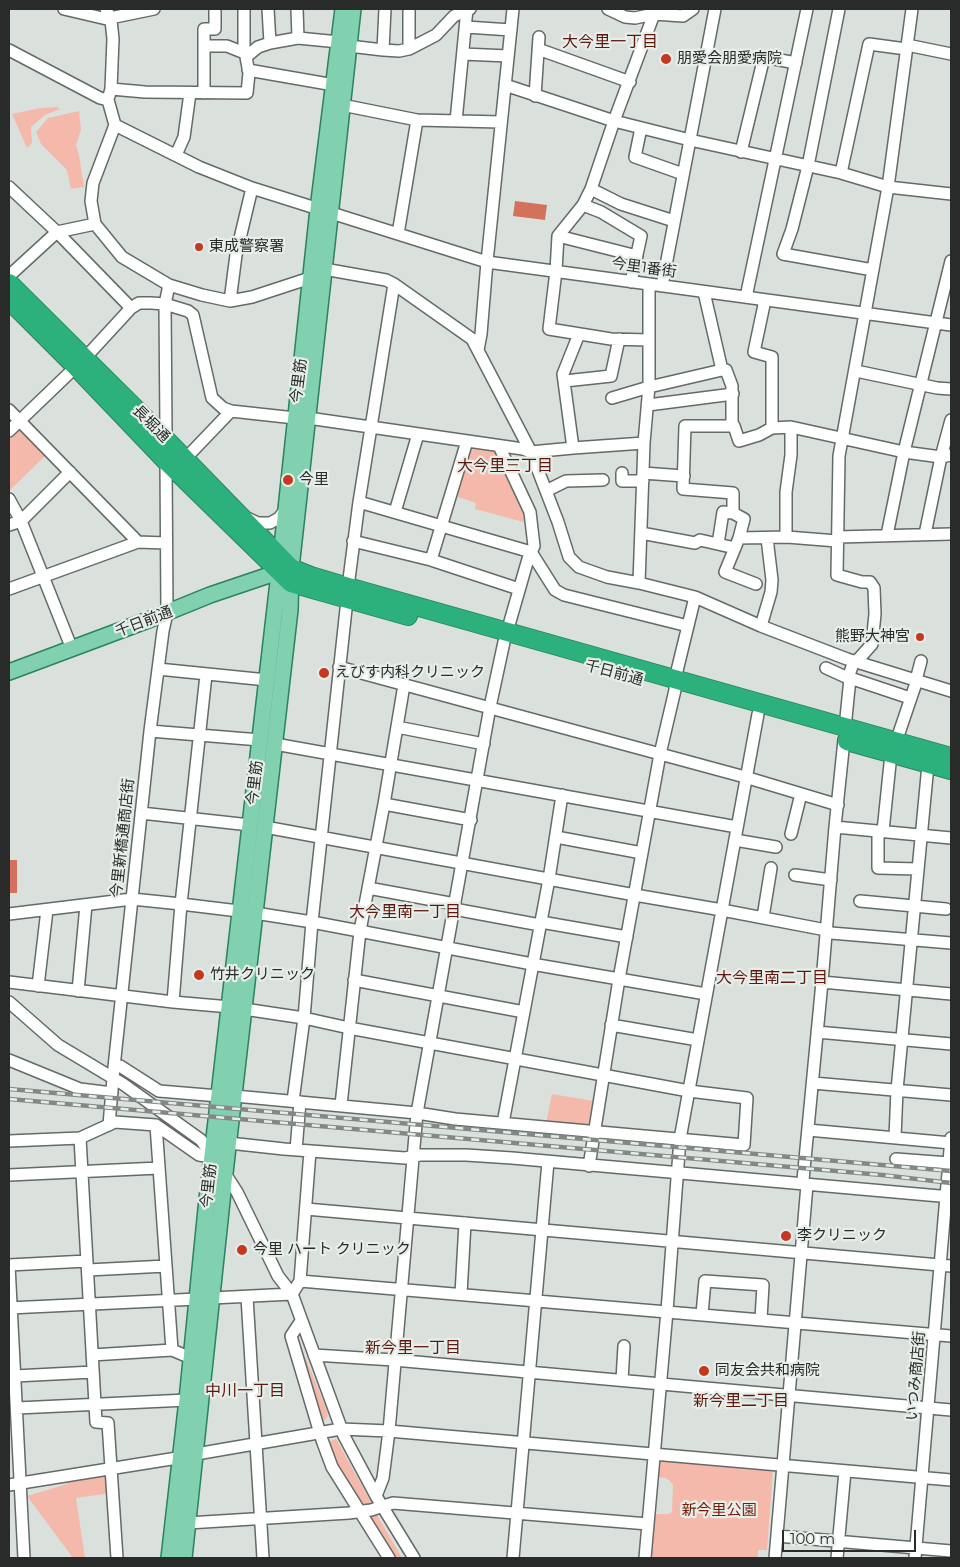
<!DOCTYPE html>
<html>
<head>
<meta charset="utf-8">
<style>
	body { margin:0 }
	#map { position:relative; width:960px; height:1567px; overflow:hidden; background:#dae1dd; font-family:Montserrat,sans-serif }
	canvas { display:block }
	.frame { position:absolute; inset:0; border:10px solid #282b29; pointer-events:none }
	.scale { position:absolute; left:782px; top:1530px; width:134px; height:22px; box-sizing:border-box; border:2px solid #282b29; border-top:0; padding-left:6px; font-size:15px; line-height:18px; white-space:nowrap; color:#282b29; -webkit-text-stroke:4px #e7eeea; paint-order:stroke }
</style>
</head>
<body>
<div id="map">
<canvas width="960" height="1567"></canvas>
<div class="frame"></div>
<div class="scale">100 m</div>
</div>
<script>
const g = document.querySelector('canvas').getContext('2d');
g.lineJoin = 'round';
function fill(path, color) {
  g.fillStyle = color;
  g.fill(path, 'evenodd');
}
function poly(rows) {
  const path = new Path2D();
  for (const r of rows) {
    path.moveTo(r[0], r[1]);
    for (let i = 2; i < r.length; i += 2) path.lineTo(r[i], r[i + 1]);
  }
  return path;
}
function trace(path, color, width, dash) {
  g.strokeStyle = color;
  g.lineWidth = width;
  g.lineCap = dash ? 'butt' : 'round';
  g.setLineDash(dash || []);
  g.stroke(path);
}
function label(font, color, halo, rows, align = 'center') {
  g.font = font + ' Montserrat,"Noto Sans JP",sans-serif';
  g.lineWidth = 4.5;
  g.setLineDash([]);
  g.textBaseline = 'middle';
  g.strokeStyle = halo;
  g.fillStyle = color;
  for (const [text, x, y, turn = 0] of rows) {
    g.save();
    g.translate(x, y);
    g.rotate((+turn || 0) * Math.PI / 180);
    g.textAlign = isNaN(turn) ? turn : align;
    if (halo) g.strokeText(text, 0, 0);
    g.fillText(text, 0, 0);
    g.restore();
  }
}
const green = poly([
	[57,107,60,109,45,115,31,127,32,143,27,148,12,114,40,108],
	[79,111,81,130,76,145,79,155,84,187,71,189,67,170,41,144,36,132,48,118],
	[18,430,23,430,47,454,9,491,9,438],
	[473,449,495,452,498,455,526,513,527,523,475,509,476,503,455,496,469,452],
	[552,1094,593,1101,589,1124,586,1126,546,1123],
	[297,1339,300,1344,326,1408,328,1416,324,1421,320,1420],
	[336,1439,371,1502,370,1505,363,1507,336,1464,327,1442],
	[662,1460,773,1469,767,1550,758,1550,758,1558,651,1558,654,1514,669,1514,672,1512,673,1485,670,1481,666,1478,657,1477,659,1461],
	[108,1472,110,1493,76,1498,85,1558,73,1558,27,1496,67,1484,67,1478],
	[372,1514,377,1515,402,1558,397,1558,385,1540,384,1541,370,1517]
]);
const water = poly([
	[515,201,547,205,545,220,513,216],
	[9,860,17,860,17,893,9,893]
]);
const minor = poly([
	[64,9,111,20],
	[106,9,111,20,113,39,111,89,109,96],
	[244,9,244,47,247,56],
	[268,9,270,43],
	[297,9,298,38],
	[608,9,625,17,635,18,654,14,683,16,693,9],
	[839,9,808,166,792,229,783,254,873,270],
	[110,18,154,9],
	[466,27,511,30],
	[907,45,951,54],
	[204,46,227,46,247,54],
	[409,49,409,9],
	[538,49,630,82],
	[9,50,100,98,108,100,115,125,93,183,91,201,95,224,122,257,169,285,202,295,230,301,252,297,310,278],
	[383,50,385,9],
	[463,54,508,56],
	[248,70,334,85],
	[505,85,614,121,690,140,841,173,888,187,951,194],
	[111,89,145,92,247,93,249,73,246,57,258,47,270,43,298,38,339,42,349,46,383,50,399,51,409,49,436,35,454,16,470,9],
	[204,93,204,29,215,29,215,9],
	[535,96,539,37],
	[342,105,417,120,501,122],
	[456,121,467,9],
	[115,125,199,167,252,188,487,262,951,325],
	[641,128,635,157,683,174],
	[741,152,764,57,796,63],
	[176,155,184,137,190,93],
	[841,173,869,44,906,49],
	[9,187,57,232,131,308],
	[591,189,621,204,674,221],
	[583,205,601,212,641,236,631,282],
	[398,234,417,120],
	[558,236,637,256],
	[324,269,386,280,394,284,472,339,531,452,558,522,569,557,579,567,607,577,639,583,695,597,761,626,847,659,951,691],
	[9,276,57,232,95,224],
	[662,286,715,9],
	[704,292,722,370,726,370,732,386,732,424,734,426,739,441,759,435,772,428,791,427,904,452,941,457,951,455],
	[746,297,807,9],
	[765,300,754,352,772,357,772,428],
	[230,301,236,255,252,188],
	[649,340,611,339,549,329,556,271,558,236,583,205,591,189,614,121,654,14],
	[478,350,481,334,487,262,513,9],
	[856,371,937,388,951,389],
	[565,381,611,376,619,339],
	[612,398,649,387,722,370],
	[648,405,733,394],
	[9,410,138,542],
	[308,418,523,449,531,452,573,448,563,374,579,334],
	[734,426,685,426,683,489,733,493,733,513,744,519,739,538],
	[9,431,85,358,131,308,139,303,151,303,165,304,188,311,193,315,212,398,223,408,231,411,295,418],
	[161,435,166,431,165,304,169,285],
	[499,446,530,512,534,546,528,559,507,632],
	[573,448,644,443],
	[185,459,231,411],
	[622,473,622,481,643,481],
	[643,473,684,476],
	[546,491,566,481,603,480],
	[9,499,21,521,72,649],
	[359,502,531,552,555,590,564,595,688,626],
	[395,512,418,434],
	[245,517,258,523,270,523,279,518,286,509],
	[9,525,21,521,70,472],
	[641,533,695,543,700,540,735,548],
	[925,534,941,457,951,420],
	[887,535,904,452,951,261],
	[786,537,786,492,791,455,791,427],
	[838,537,951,534],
	[353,541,431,560,519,589],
	[718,544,723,512,733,513],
	[431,560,467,441],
	[639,583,644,443,649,386,649,284],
	[756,584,725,572,739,538,787,537,837,541],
	[348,587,359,502,394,284],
	[9,589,138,542,166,543],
	[761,626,771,592,772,580,767,538],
	[856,662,872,644,875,614,874,588,870,582,862,582,837,575,839,456,888,187,912,9],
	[339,667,745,777,838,805],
	[826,668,848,678],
	[158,669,267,680],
	[850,678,910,698],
	[916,680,921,661],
	[397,727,484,744],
	[845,728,850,678,848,678,854,661],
	[150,731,260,740],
	[896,742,917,680],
	[275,744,737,827],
	[384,804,471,820],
	[141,813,250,825],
	[265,827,635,895,722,910,826,930,831,933,951,943],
	[835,827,951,838],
	[878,831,878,868,918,869],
	[883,831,891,754],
	[791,834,801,794],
	[556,837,642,853],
	[735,840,776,847],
	[795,875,831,880],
	[368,888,455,904],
	[860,901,946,909],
	[454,909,540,925],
	[9,914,132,899,181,904,255,913,312,922,532,964,706,994],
	[763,917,771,868],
	[541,922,627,937],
	[354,980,524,1012],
	[9,982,173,1002,230,1007],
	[822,982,951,994],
	[38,986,47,910],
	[78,991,86,905],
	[9,1002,58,1045,123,1084,201,1140,214,1159],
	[173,1002,181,904,206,675],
	[611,1025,698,1040],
	[817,1032,951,1044],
	[9,1060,80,1089,112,1093],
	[114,1067,150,731,163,631,167,613,166,461],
	[813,1083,951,1095],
	[235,1096,417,1113,455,1119,744,1145,747,1098,689,1091,349,1028,304,1018,244,1009],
	[293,1101,304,1018,312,922,347,600],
	[341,1105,360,931,384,804,404,685],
	[503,1123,549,879,562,795],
	[109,1125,114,1067,120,1066,159,1091,219,1096],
	[156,1125,172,1350],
	[808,1130,951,1143],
	[895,1137,897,1090,928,765],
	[80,1138,96,1422,108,1423,117,1558],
	[222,1140,229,1143,284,1149,405,1158,420,1155,466,1155,512,1158,951,1197],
	[9,1141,80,1138,115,1122,156,1125,199,1155,212,1157],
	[296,1150,300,1102],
	[896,1159,949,1163],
	[589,1166,619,979,660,754,675,690,675,679,695,597],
	[224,1172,237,1192,278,1276,292,1294,344,1436,376,1496,414,1558],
	[9,1175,159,1168],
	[306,1209,951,1266],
	[9,1265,24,1558],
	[9,1265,87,1261],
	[88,1270,166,1266],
	[300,1281,951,1336],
	[461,1294,465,1223],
	[247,1297,263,1558],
	[212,1298,292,1294,300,1281,310,1151],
	[9,1308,197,1299],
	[702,1314,705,1281,763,1285,761,1319],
	[301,1321,291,1336,322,1440,332,1467,389,1558],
	[92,1355,172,1350,191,1358],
	[314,1355,394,1360,951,1410],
	[15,1376,93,1372],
	[622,1380,624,1346],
	[17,1408,187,1400],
	[9,1485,196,1455,202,1453,341,1429,389,1431,951,1480],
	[376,1496,383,1478,389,1431,417,1113,490,707,504,642],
	[188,1523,349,1513,371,1510,393,1503,648,1524],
	[777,1536,951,1551],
	[513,1558,548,1162],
	[645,1558,667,1311,680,1139,758,714],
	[775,1558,807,1185,803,1180,822,982,835,827,844,740],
	[837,1558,845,1471],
	[915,1558,951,1138]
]);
const major = poly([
	[9,672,151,619,210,595,287,569],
	[169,1558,187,1400,207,1199,281,556,318,209,343,9],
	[184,1558,225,1173,290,610,291,568,353,9]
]);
const highway = poly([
	[9,283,148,421,291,568,311,576,348,587,951,757],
	[9,300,76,367,166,461,291,583,408,616],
	[847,741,951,770]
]);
const rail = poly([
	[9,1089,951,1171],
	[9,1099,882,1175,951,1183]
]);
const markers = [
	[666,59,6,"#c4381f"],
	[199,247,5,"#c4381f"],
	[288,480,6,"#c4381f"],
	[920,637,5,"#c4381f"],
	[324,673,6,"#c4381f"],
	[199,975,6,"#c4381f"],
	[786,1236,6,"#c4381f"],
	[242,1250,6,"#c4381f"],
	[704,1371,6,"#c4381f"]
];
const poiNames = [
	["朋愛会朋愛病院",677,59],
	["東成警察署",209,247],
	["今里",299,480],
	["熊野大神宮",910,637,"right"],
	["えびす内科クリニック",335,673],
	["竹井クリニック",210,975],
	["李クリニック",797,1236],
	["今里 ハート クリニック",253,1250],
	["同友会共和病院",715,1371]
];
const streetNames = [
	["今里1番街",644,268,8],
	["今里筋",299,381,-83],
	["長堀通",151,424,45],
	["千日前通",144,622,-21],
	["千日前通",614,673,15],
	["今里筋",255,783,-83],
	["今里新橋通商店街",123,838,-84],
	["今里筋",209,1186,-84],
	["いつみ商店街",916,1376,-85]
];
const parkNames = [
	["新今里公園",719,1511]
];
const neighbourhoodNames = [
	["大今里一丁目",610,42],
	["大今里三丁目",505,466],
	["大今里南一丁目",405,912],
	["大今里南二丁目",772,978],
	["新今里一丁目",413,1348],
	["中川一丁目",245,1391],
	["新今里二丁目",741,1401]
];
fill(green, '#f5b9ab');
fill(water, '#d4715d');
trace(minor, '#646a66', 14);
trace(major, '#2b825f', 18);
trace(highway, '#2b825f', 20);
trace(minor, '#fff', 11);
trace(major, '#81d0b0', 15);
trace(highway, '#2db17c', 18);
trace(rail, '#838885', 4.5);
trace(rail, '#e7eeea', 2.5, [8]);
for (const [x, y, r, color] of markers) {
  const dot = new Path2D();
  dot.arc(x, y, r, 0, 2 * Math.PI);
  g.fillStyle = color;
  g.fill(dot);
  trace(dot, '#e7eeea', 2);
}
label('15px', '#282b29', '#e7eeea', poiNames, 'left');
label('15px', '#282b29', '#e7eeea', streetNames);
label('15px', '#761c0b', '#e7eeea', parkNames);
label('16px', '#5c190d', '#e7eeea', neighbourhoodNames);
</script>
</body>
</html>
